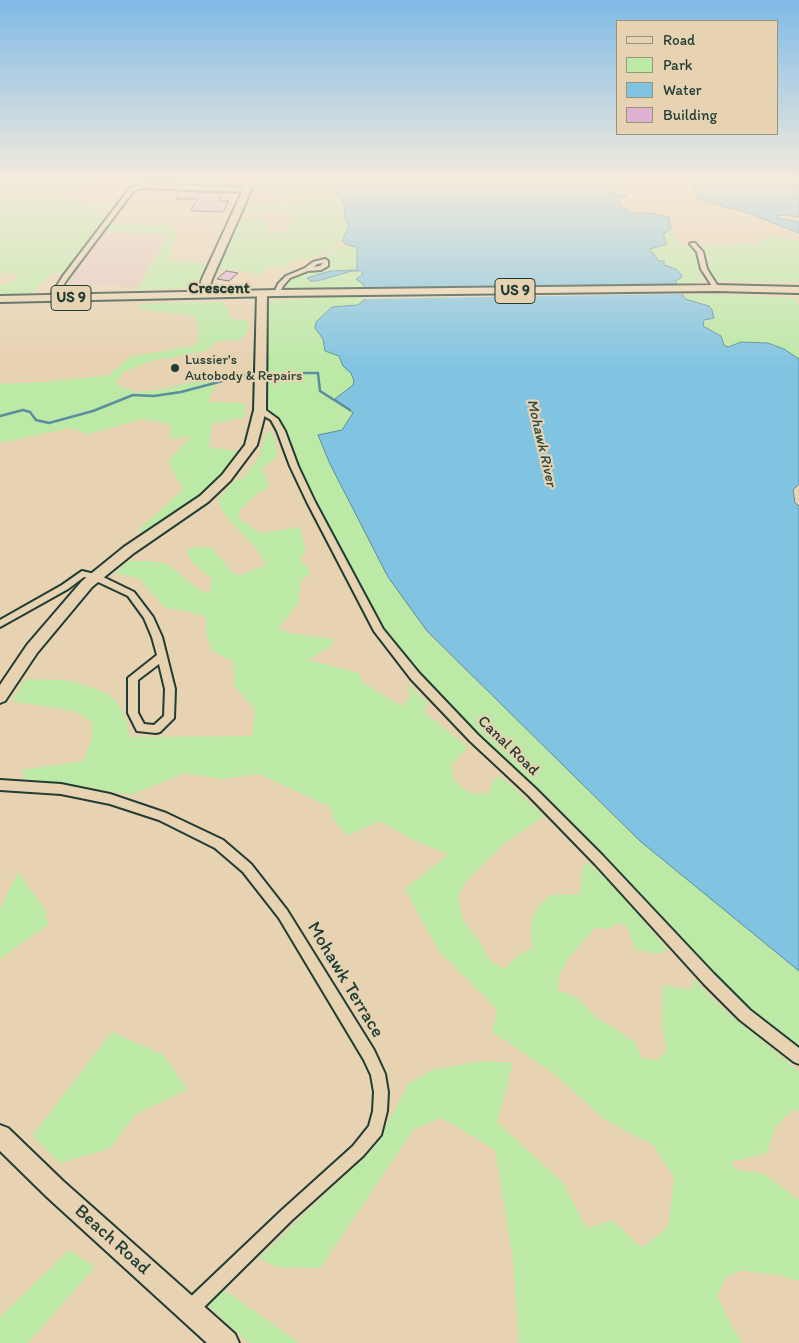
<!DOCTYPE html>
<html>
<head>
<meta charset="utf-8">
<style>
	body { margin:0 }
	#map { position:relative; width:799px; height:1343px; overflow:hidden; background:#e7d2b1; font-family:Itim,sans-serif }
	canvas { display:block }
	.legend { position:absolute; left:616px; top:20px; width:162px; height:115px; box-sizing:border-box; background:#e7d2b1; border:1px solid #97967f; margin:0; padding:6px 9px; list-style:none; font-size:15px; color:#1f3d34 }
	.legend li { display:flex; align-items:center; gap:10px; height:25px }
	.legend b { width:25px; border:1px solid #97967f }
</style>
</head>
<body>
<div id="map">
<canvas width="799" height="1343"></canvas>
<ul class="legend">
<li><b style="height:6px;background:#e7d2b1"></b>Road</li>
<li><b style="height:14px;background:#bce9a6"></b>Park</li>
<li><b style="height:14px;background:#81c4e2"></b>Water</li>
<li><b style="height:14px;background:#e0b0d1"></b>Building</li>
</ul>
</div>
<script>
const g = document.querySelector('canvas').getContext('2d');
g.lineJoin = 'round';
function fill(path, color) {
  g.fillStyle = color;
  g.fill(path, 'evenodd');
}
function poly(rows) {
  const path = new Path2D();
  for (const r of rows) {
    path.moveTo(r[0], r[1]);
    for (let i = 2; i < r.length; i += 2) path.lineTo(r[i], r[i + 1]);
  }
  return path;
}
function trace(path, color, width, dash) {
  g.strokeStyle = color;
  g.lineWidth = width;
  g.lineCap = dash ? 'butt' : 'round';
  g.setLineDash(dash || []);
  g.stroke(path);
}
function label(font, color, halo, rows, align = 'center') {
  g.font = font + ' Itim,sans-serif';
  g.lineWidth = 4.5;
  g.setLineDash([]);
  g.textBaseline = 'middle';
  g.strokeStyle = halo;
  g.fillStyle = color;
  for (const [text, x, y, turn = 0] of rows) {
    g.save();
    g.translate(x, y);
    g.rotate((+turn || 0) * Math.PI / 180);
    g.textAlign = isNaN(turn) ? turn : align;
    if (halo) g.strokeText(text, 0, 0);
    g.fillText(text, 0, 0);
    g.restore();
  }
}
const built = poly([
	[104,232,169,234,138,287,67,284]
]);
const green = poly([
	[0,179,83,179,98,182,69,189,48,189,43,192,55,195,62,200,85,202,87,205,114,206,109,210,97,210,104,213,105,219,62,274,49,273,52,274,32,293,0,294,0,285,7,285,19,278,14,273,0,273],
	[140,179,220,179,219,182,228,182,227,186,153,183,125,185],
	[257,179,334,179,334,188,345,207,344,216,349,226,339,245,311,259,291,260,287,268,269,266,260,275,233,269,216,270,241,218,261,216,259,220,272,221,268,227,269,232,284,232,294,219,276,211,243,211,247,206,302,204,300,196,251,192],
	[109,223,170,226,176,235,168,259,174,261,208,263,197,287,138,290,138,287,169,234,104,232],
	[671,229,682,246,691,245,695,250,703,280,696,283,675,283,675,281,681,278,682,275,664,265,649,248,666,244,663,234],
	[771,235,799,241,799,282,718,281,711,276,701,248,697,245,755,244],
	[347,245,357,247,357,271,360,271,363,274,358,282,363,284,366,292,365,300,358,305,332,307,316,322,315,327,323,339,326,351,338,356,343,366,351,373,354,381,353,385,339,404,353,413,342,430,319,435,330,464,388,577,427,632,640,841,799,971,799,1057,745,1015,415,676,379,631,267,405,265,373,268,304,276,300,308,299,309,289,290,288,276,283,283,277],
	[684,295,727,295,786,297,796,299,799,306,799,359,784,349,768,343,741,342,729,347,724,345,721,335,703,326,703,320,712,310,709,306,689,301,685,299],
	[223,302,228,309,229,318,248,321,248,332,239,340,217,341,206,351,151,361,123,372,115,384,135,392,165,389,210,377,217,381,208,402,245,403,245,417,212,424,209,447,238,451,219,477,193,499,146,532,137,531,183,490,168,461,191,437,171,439,170,424,143,419,88,434,69,428,0,443,0,384,45,382,109,375,130,357,196,345,199,334,195,316,138,309,143,303],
	[268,430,273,434,278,456,263,468,269,487,254,496,240,510,239,519,261,533,300,527,306,552,300,559,311,572,301,581,298,604,278,629,294,634,334,639,332,646,308,660,360,673,362,682,401,706,411,696,406,683,427,702,424,712,468,747,451,766,454,781,469,793,488,794,496,776,505,780,544,816,505,843,468,879,458,896,463,920,479,940,490,961,504,969,519,955,532,948,531,924,537,908,550,895,580,894,583,867,587,862,610,881,667,949,659,954,636,950,627,926,619,923,609,929,595,928,568,959,559,976,558,990,576,997,597,1018,634,1041,642,1058,657,1060,667,1052,662,1027,663,985,692,990,693,979,721,1007,799,1071,799,1110,791,1111,774,1129,767,1153,732,1162,734,1169,764,1174,799,1200,799,1281,782,1276,741,1270,726,1277,717,1296,731,1325,743,1343,519,1343,513,1259,495,1150,442,1118,414,1129,320,1268,278,1267,258,1259,374,1148,409,1083,432,1070,481,1061,513,1063,497,1122,563,1183,586,1228,613,1221,642,1248,668,1228,674,1177,653,1145,605,1120,552,1072,492,1032,497,1009,438,950,405,889,449,854,410,839,380,821,347,836,335,822,330,807,259,774,219,779,186,773,130,795,83,786,24,779,21,770,83,761,92,738,92,722,74,711,12,701,25,679,64,680,79,683,108,694,119,704,126,719,130,737,252,736,255,709,235,687,233,662,211,650,206,631,206,617,187,611,166,608,138,578,115,573,129,561,152,561,169,565,198,589,210,594,211,578,193,563,186,550,197,547,211,547,233,573,240,575,267,565,255,547,223,513,218,499,235,480,244,478,259,457],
	[18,872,44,908,48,925,0,959,0,909],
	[112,1032,162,1054,188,1089,136,1114,109,1149,60,1163,32,1136],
	[69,1250,95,1267,28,1343,0,1343,0,1317],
	[224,1290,295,1340,298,1343,249,1343,206,1304]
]);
const water = poly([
	[334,179,627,179,614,193,627,196,618,199,622,206,631,213,649,213,669,217,671,229,663,234,667,244,650,249,659,261,664,261,664,265,676,269,682,275,681,278,675,281,685,299,709,306,712,310,714,318,704,320,703,326,721,336,724,345,728,347,741,342,768,343,784,349,799,359,799,484,793,490,795,503,799,506,799,971,640,841,427,631,388,577,330,464,318,435,342,430,353,413,335,399,353,385,354,381,351,373,343,366,339,356,325,351,323,339,315,328,316,322,332,307,358,305,364,300,366,292,363,284,356,279,363,274,360,271,352,271,317,281,310,281,307,278,330,271,357,270,357,247,347,245,342,241,349,226,344,216,345,207,334,188,334,179],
	[694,179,799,179,799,217,787,215,778,216,777,218,799,222,799,233,745,212,699,200,694,194,694,179]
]);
const pier = poly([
	[679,284,686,294,362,299,362,288]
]);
const stream = poly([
	[304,373,318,373,320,391,350,410],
	[0,416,23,410,30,412,36,420,49,423,93,411,133,395,154,396,181,392,245,375]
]);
const building = poly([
	[180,191,223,193,219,201,229,201,223,212,194,211,191,210,197,199,176,199,180,191],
	[226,271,238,273,229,281,217,279,226,271]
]);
const street = poly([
	[146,184,248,188,251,190,248,192,146,188,134,190,68,278,54,299,50,299,49,298,63,276,130,188,146,184],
	[691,243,695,243,703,252,707,269,719,288,718,289,714,289,701,269,697,252,690,244,691,243],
	[325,259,328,261,328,266,321,270,308,271,290,278,283,286,279,294,274,293,278,284,286,276,305,268,313,262,325,259],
	[323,263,320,266,314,267,317,264,323,263],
	[257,408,263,408,278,419,285,431,298,466,315,502,383,629,419,673,478,735,536,789,603,856,714,974,750,1010,799,1048,799,1064,794,1062,740,1020,704,984,595,864,528,795,470,741,411,679,374,631,307,502,290,466,277,431,271,420,257,412,257,408],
	[82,571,99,575,134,592,153,617,162,637,175,689,174,718,160,732,156,733,137,731,128,713,128,678,157,655,152,637,144,618,128,596,94,580,84,577,68,589,0,627,0,620,62,585,82,571],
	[159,664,165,689,164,716,154,725,144,724,138,713,138,680,159,664],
	[0,780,61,784,110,794,166,813,223,840,251,864,287,910,374,1050,385,1074,388,1092,387,1111,381,1135,363,1156,292,1220,195,1316,189,1318,183,1316,181,1310,183,1304,282,1210,353,1146,369,1126,373,1111,374,1092,371,1075,364,1060,279,918,243,872,215,848,159,820,110,804,61,794,0,790,0,780]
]);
const secondary = poly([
	[248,179,256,179,212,279,207,295,205,297,199,297,197,295,202,279,248,179],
	[262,291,267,294,266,410,257,445,230,481,208,502,134,553,92,587,37,653,5,701,0,703,0,685,27,645,82,581,124,547,200,496,222,475,245,445,254,410,257,294,262,291],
	[0,1125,8,1128,63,1181,235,1334,239,1343,207,1343,47,1197,0,1151,0,1125]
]);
const primary = poly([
	[716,285,799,287,799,293,716,291,277,296,0,302,0,296,277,290,716,285]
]);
const markers = [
	[175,368,5,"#1f3d34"]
];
const farPoinames = [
	["Lussier's",185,360],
	["Autobody & Repairs",185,376]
];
const shields = [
	[515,291,40],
	[71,298,40]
];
const shieldNames = [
	["US 9",515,291],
	["US 9",71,298]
];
const farWaternames = [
	["Mohawk River",541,443,77]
];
const farQuarternames = [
	["Crescent",219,289]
];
const streetNames = [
	["Canal Road",508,746,44]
];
const nearStreetnames = [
	["Mohawk Terrace",345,980,59],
	["Beach Road",112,1240,42]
];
fill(built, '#e5c8bb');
fill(green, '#bce9a6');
fill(water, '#81c4e2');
trace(water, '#5a8e9c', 1);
fill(pier, '#e7d2b1');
trace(stream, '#5a8e9c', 2.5);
fill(building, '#e0b0d1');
trace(building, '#1f3d34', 1);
trace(street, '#1f3d34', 4);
trace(secondary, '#1f3d34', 4);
trace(primary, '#1f3d34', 4);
fill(street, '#e7d2b1');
fill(secondary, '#e7d2b1');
fill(primary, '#e7d2b1');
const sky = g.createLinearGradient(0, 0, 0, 367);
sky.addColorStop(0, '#7fbae6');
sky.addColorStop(0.49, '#f4ebdc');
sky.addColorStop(1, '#f4ebdc00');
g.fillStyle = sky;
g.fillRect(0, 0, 799, 367);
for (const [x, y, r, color] of markers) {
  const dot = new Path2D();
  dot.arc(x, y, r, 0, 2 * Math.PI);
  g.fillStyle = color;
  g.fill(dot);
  trace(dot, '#e7d2b1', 2);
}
label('14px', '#1f3d34', '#e7d2b1', farPoinames, 'left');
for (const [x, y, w] of shields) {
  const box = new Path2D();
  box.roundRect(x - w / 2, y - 12.5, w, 25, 4);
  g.fillStyle = '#e7d2b1';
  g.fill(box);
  trace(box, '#1f3d34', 1);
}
label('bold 15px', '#1f3d34', null, shieldNames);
label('italic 15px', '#294a45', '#e7d2b1', farWaternames);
label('bold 16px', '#1f3d34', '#e7d2b1', farQuarternames);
label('16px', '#1f3d34', '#e7d2b1', streetNames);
label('19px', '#1f3d34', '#e7d2b1', nearStreetnames);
</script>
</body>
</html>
